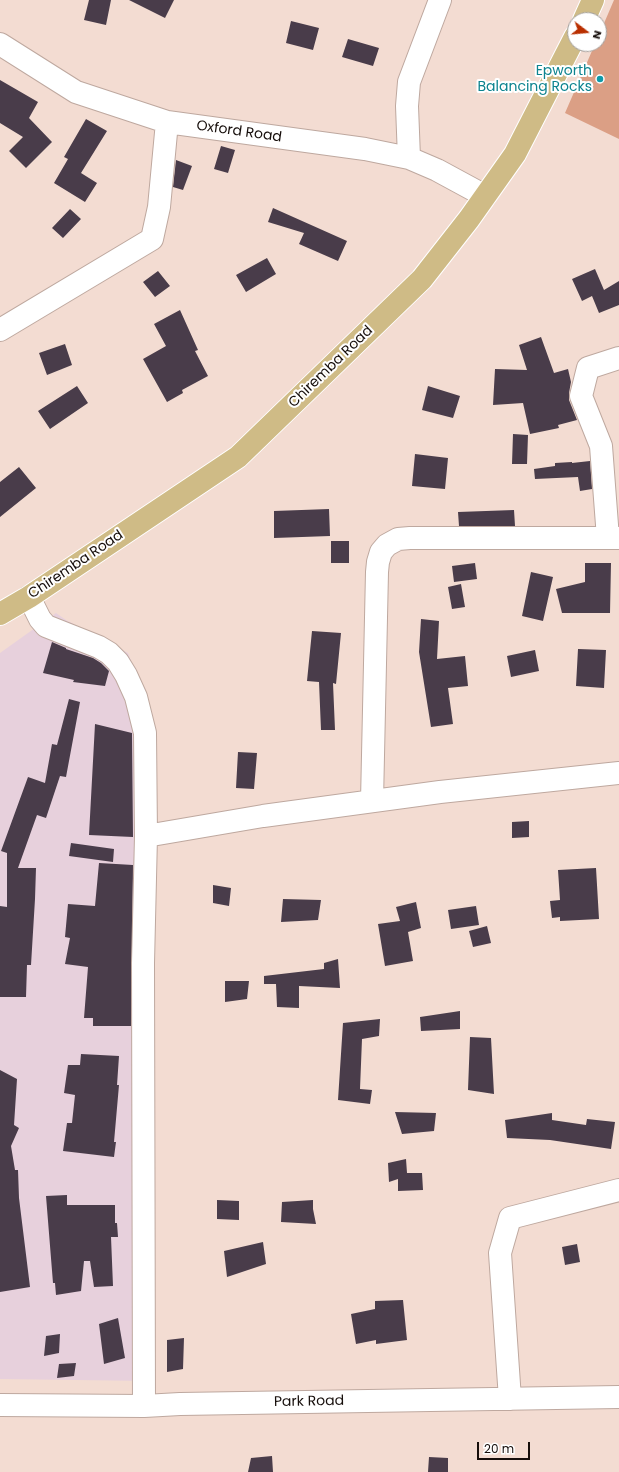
<!DOCTYPE html>
<html>
<head>
<meta charset="utf-8">
<style>
	body { margin:0 }
	#map { position:relative; width:619px; height:1472px; overflow:hidden; background:#f3dcd2; font-family:Poppins,sans-serif }
	canvas { display:block }
	.north { position:absolute; left:567px; top:12px; width:40px; height:40px; box-sizing:border-box; background:#fff; border:1px solid #a29f9d; border-radius:50%; rotate:106deg; font-size:11px; font-weight:700; line-height:16px; text-align:center; color:#160e0b }
	.north::after { content:''; display:block; margin:auto; width:14px; height:18px; background:#b92f00; clip-path:polygon(50% 0,100% 100%,50% 72%,0 100%) }
	.scale { position:absolute; left:477px; top:1442px; width:53px; height:18px; box-sizing:border-box; border:2px solid #160e0b; border-top:0; padding-left:5px; font-size:12px; line-height:14px; white-space:nowrap; color:#160e0b; -webkit-text-stroke:3px #fff; paint-order:stroke }
</style>
</head>
<body>
<div id="map">
<canvas width="619" height="1472"></canvas>
<div class="north">N</div>
<div class="scale">20 m</div>
</div>
<script>
const g = document.querySelector('canvas').getContext('2d');
g.lineJoin = 'round';
function fill(path, color) {
  g.fillStyle = color;
  g.fill(path, 'evenodd');
}
function poly(rows) {
  const path = new Path2D();
  for (const r of rows) {
    path.moveTo(r[0], r[1]);
    for (let i = 2; i < r.length; i += 2) path.lineTo(r[i], r[i + 1]);
  }
  return path;
}
function trace(path, color, width, dash) {
  g.strokeStyle = color;
  g.lineWidth = width;
  g.lineCap = dash ? 'butt' : 'round';
  g.setLineDash(dash || []);
  g.stroke(path);
}
function label(font, color, halo, rows, align = 'center') {
  g.font = font + ' Poppins,sans-serif';
  g.lineWidth = 4;
  g.setLineDash([]);
  g.textBaseline = 'middle';
  g.strokeStyle = halo;
  g.fillStyle = color;
  for (const [text, x, y, turn = 0] of rows) {
    g.save();
    g.translate(x, y);
    g.rotate((+turn || 0) * Math.PI / 180);
    g.textAlign = isNaN(turn) ? turn : align;
    if (halo) g.strokeText(text, 0, 0);
    g.fillText(text, 0, 0);
    g.restore();
  }
}
const commercial = poly([
	[56,613,66,620,128,653,153,716,150,1381,0,1379,0,653]
]);
const green = poly([
	[614,0,619,0,619,139,565,113,595,44,599,44,599,35]
]);
const building = poly([
	[89,0,111,0,106,25,84,20],
	[129,0,174,0,165,18],
	[291,21,319,28,313,50,286,43],
	[348,39,379,48,373,66,342,57],
	[0,80,38,102,29,118,52,142,26,168,9,151,23,137,0,123],
	[86,119,107,131,81,173,97,183,85,202,54,183,68,159,64,157],
	[221,146,235,150,228,173,214,169],
	[176,160,192,166,183,190,173,187],
	[273,208,347,241,338,261,299,244,304,233,268,222],
	[70,209,81,219,63,238,52,228],
	[267,258,276,274,246,292,236,275],
	[595,269,604,290,619,281,619,305,599,313,592,296,582,301,572,279],
	[158,271,170,286,155,297,143,282],
	[180,310,198,350,195,351,208,376,182,390,183,393,167,402,143,359,166,346,154,324],
	[541,337,554,373,568,369,571,382,569,393,569,400,577,420,558,425,559,428,530,434,523,403,493,405,495,369,527,370,519,345],
	[65,344,72,365,47,375,39,353],
	[77,386,88,403,50,429,38,411],
	[428,386,460,396,453,418,422,410],
	[513,434,528,435,527,464,512,464],
	[415,454,448,458,445,489,412,486],
	[590,461,592,489,580,491,578,477,535,479,534,469,555,466,555,463,572,462,572,463],
	[19,467,36,488,0,517,0,482],
	[329,509,330,536,274,538,274,511],
	[514,510,515,526,459,526,458,512],
	[331,541,349,541,349,563,331,563],
	[475,563,477,579,454,582,452,566],
	[585,563,611,563,610,613,562,613,556,589,585,582],
	[531,572,553,577,543,621,522,616],
	[461,584,465,607,452,609,448,587],
	[421,619,439,621,437,659,465,656,468,686,448,688,453,724,431,727,419,652],
	[312,631,341,633,336,684,333,683,335,730,321,730,319,682,307,681],
	[52,642,66,648,66,649,93,658,101,663,109,671,105,686,73,682,74,680,43,673],
	[578,649,606,650,604,688,576,686],
	[535,650,539,671,511,677,507,656],
	[69,699,80,702,66,777,60,776,46,818,37,815,18,868,36,868,35,899,31,965,27,965,26,997,0,997,0,906,7,907,7,853,1,851,28,777,45,783,52,744,57,745],
	[95,724,132,733,133,837,89,835],
	[238,752,257,753,254,789,236,788],
	[529,821,529,837,512,838,512,822],
	[71,843,114,849,113,862,69,856],
	[99,863,133,865,131,1026,93,1026,93,1018,84,1018,88,967,65,964,70,938,65,937,68,904,95,906],
	[596,868,599,919,560,921,560,917,552,918,550,901,560,900,558,870],
	[213,885,231,888,229,906,213,903],
	[283,899,321,900,318,920,281,922],
	[416,902,421,928,408,932,413,961,385,966,378,924,400,921,396,907],
	[476,906,479,925,451,929,448,910],
	[487,926,491,943,473,947,469,931],
	[338,959,340,988,299,986,299,1008,277,1007,276,984,264,984,264,976,324,969,324,963],
	[225,981,249,981,247,999,225,1002],
	[460,1011,460,1029,421,1031,420,1017],
	[380,1019,379,1036,362,1039,360,1089,372,1090,370,1104,338,1100,343,1023],
	[470,1037,491,1038,494,1094,468,1090],
	[81,1054,119,1056,117,1085,119,1085,114,1142,116,1142,114,1157,63,1151,67,1123,72,1123,75,1095,64,1093,68,1065,80,1065],
	[0,1070,17,1079,14,1125,19,1128,11,1146,15,1170,18,1170,19,1198,30,1287,0,1292],
	[395,1112,436,1113,434,1131,402,1134],
	[552,1113,552,1120,586,1125,587,1119,615,1122,611,1149,550,1140,507,1138,505,1120],
	[406,1159,407,1173,422,1173,423,1190,398,1191,398,1179,389,1182,388,1163],
	[67,1195,67,1205,115,1205,115,1223,117,1223,118,1237,111,1237,113,1286,94,1287,90,1261,84,1261,81,1291,56,1295,55,1283,53,1283,46,1196],
	[217,1200,239,1201,239,1220,217,1219],
	[313,1200,313,1209,316,1224,281,1222,282,1202],
	[263,1242,266,1264,227,1277,224,1251],
	[577,1244,580,1262,565,1265,562,1247],
	[403,1300,407,1340,376,1344,376,1340,356,1344,351,1314,375,1309,375,1301],
	[118,1318,125,1358,104,1364,99,1324],
	[60,1334,59,1353,44,1356,46,1336],
	[184,1338,183,1369,167,1372,167,1340],
	[76,1363,74,1376,57,1378,59,1364],
	[272,1456,273,1472,248,1472,251,1458],
	[429,1457,448,1458,448,1472,428,1472]
]);
const minor = poly([
	[0,44,76,92,167,122,365,149,409,158,437,170,485,196],
	[409,158,407,106,409,82,440,0],
	[0,330,152,239,159,207,167,122],
	[608,538,601,446,581,396,588,368,619,358],
	[29,597,40,619,46,626,99,647,109,653,118,662,126,675,136,697,145,733,146,836,143,963,144,1406],
	[372,801,377,572,378,562,381,552,387,545,398,539,410,538,619,538],
	[146,836,263,816,440,792,619,773],
	[510,1399,500,1253,510,1218,619,1190],
	[0,1405,144,1406,180,1404,619,1397]
]);
const major = poly([
	[584,20,593,0],
	[0,614,29,597,238,457,422,279,469,219,515,154,575,37]
]);
const markers = [
	[600,79,4,"#0f9aa8"]
];
const cultureNames = [
	["Epworth",592,71],
	["Balancing Rocks",592,87]
];
const streetNames = [
	["Oxford Road",239,132,8],
	["Chiremba Road",331,367,-44],
	["Chiremba Road",76,565,-34],
	["Park Road",309,1402,-1]
];
fill(commercial, '#e7d0dc');
fill(green, '#db9f85');
fill(building, '#493c4a');
trace(minor, '#bea89f', 24);
trace(major, '#fff', 24);
trace(minor, '#fff', 22);
trace(major, '#cfbb86', 22);
for (const [x, y, r, color] of markers) {
  const dot = new Path2D();
  dot.arc(x, y, r, 0, 2 * Math.PI);
  g.fillStyle = color;
  g.fill(dot);
  trace(dot, '#fff', 1.5);
}
label('14px', '#0d838f', '#fff', cultureNames, 'right');
label('14px', '#160e0b', '#fff', streetNames);
</script>
</body>
</html>
